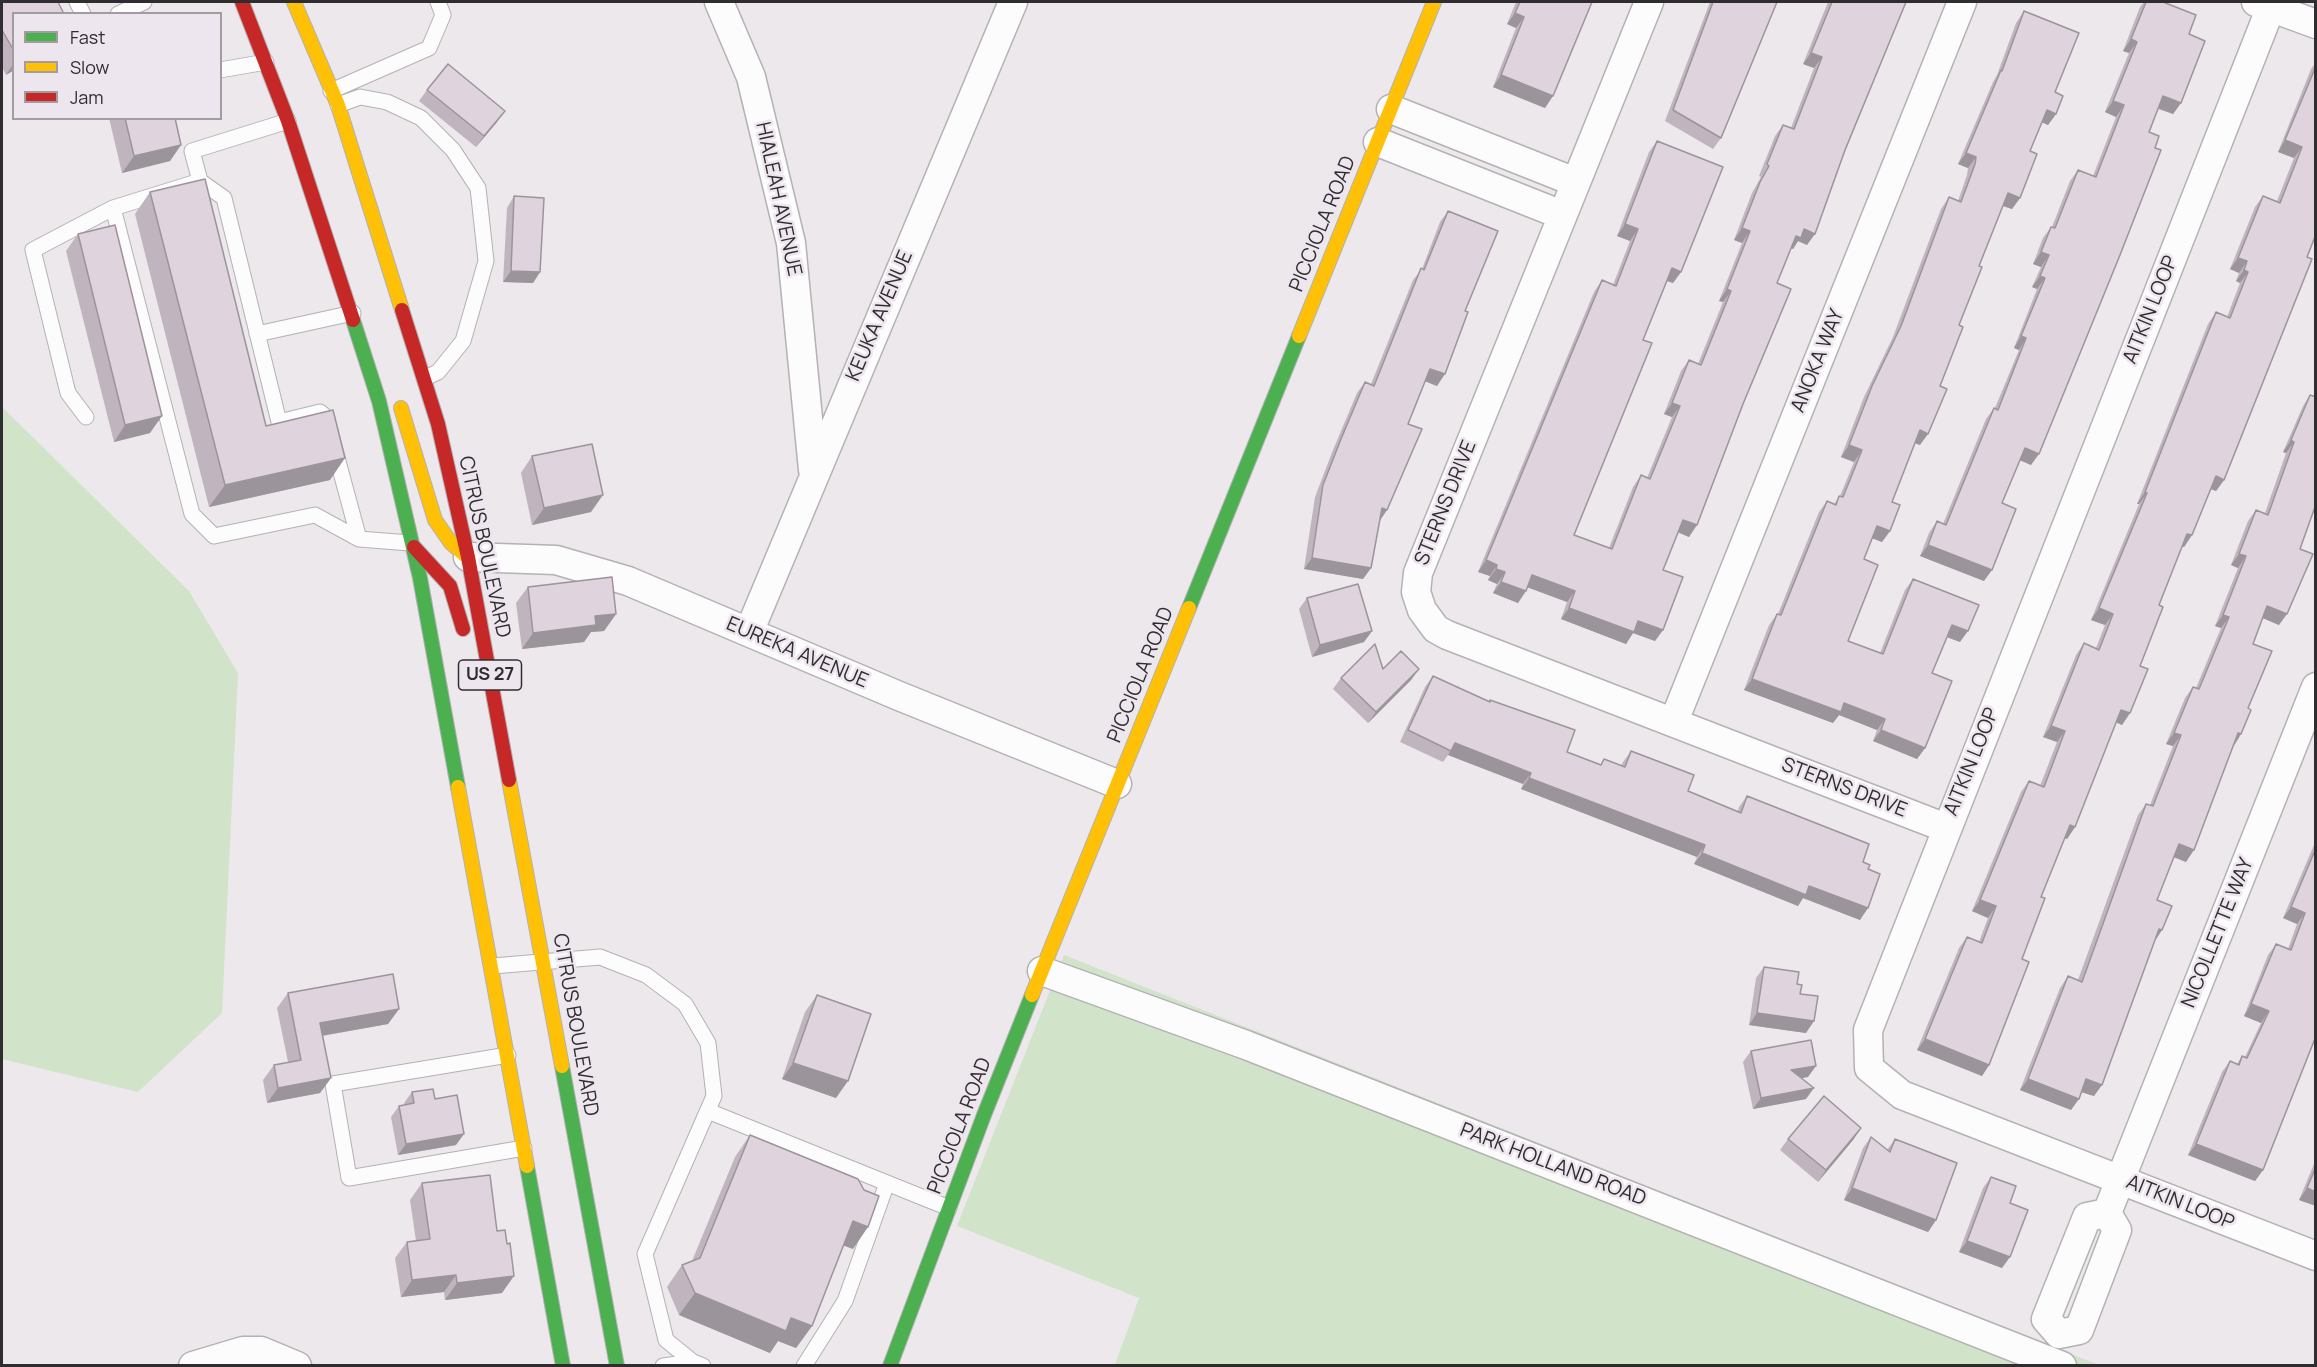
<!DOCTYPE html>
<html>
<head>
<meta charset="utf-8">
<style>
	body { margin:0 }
	#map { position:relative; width:2317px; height:1367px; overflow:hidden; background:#ece8ec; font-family:Manrope,sans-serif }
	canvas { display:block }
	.frame { position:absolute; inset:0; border:3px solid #302d30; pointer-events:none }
	.legend { position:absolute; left:12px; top:12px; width:210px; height:108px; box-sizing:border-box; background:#eee6ee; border:2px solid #a29ca2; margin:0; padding:8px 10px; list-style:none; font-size:18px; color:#302d30 }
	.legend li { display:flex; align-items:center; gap:12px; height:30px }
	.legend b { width:30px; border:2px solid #a29ca2 }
</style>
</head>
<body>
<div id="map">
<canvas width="2317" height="1367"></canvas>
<div class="frame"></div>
<ul class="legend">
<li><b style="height:8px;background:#4caf50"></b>Fast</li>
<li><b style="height:8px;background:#ffc107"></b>Slow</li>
<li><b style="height:8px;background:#c62828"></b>Jam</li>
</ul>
</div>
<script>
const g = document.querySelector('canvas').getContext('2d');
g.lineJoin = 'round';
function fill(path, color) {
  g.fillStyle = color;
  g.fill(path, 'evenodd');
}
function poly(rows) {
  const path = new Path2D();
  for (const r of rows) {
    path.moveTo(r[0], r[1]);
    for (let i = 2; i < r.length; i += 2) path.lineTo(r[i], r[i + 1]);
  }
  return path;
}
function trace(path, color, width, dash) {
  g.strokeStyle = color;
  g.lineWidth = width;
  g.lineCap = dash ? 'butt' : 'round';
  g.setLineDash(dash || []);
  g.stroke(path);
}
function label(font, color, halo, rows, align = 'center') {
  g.font = font + ' Manrope,sans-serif';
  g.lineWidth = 5;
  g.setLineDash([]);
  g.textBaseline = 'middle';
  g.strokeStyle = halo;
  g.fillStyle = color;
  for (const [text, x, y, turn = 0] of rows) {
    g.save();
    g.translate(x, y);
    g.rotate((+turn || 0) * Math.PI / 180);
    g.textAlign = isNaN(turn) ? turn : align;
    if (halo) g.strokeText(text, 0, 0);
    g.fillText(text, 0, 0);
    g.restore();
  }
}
const green = poly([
	[2,407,189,591,238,673,222,1013,138,1092,2,1059],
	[1064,955,2099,1365,1115,1365,1139,1298,957,1226]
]);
const lane = poly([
	[77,2,83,14],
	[118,14,144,2],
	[220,70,266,62],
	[331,91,429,48,443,15,438,2],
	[338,105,360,97,387,102,421,118,453,150,478,188,486,261,463,341,438,372,425,378],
	[288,121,192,151,200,181,113,208,192,514,214,536,315,515,359,539,410,543],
	[200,181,224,198,279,422,320,412,326,417,359,539],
	[257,334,353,313],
	[86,417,68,393,33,250,113,208],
	[493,966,600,957,646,975,685,1004,708,1043,714,1096,645,1254,666,1340,693,1362,703,1366],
	[508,1055,333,1084,349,1178,524,1148],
	[708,1111,949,1208],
	[663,1366,693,1362],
	[804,1366,845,1301,887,1183]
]);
const street = poly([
	[719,2,751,77,791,243,813,470],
	[1649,2,1418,573,1416,592,1422,610,1436,629,1447,635,1946,828],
	[2256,2,2316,24],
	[2271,7,1868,1030,1869,1068,1902,1095,2316,1256],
	[1391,109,1575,182],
	[1378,142,1562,215],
	[468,557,556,560,628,581,899,696,1117,784],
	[749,632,1013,2],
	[1674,721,1962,2],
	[1042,971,1246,1045,2062,1366],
	[2107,1213,2316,687],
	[2107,1213,2117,1230,2079,1330,2059,1334,2046,1319,2087,1217,2107,1213],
	[193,1366,243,1351,261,1351,297,1366]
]);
const fast = poly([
	[353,320,379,401,420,578,458,787],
	[1189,608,1299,336],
	[562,1066,617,1366],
	[527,1166,563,1366],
	[890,1366,984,1115,1032,995]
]);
const slow = poly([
	[294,2,338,105,402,310],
	[1299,336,1434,2],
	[401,408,435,520,451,543,466,556],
	[509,780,562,1066],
	[458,787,527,1166],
	[1032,995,1189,608]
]);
const jam = poly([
	[242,2,288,121,353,320],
	[402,310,438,424,468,557,509,780],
	[414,547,450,586,463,629]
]);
const wall = poly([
	[2,2,14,14,14,70,6,75,2,67],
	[1516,2,1592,2,1545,108,1493,87,1516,28,1507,24],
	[1710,2,1777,2,1721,138,1713,149,1665,121],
	[1828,2,1906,2,1807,245,1798,241,1793,249,1791,248,1777,283,1743,404,1689,537,1678,532,1663,570,1663,630,1655,641,1633,633,1626,644,1561,619,1567,602,1527,587,1518,603,1493,593,1497,584,1488,580,1490,576,1478,572,1594,292,1602,280,1613,285,1630,241,1617,236,1649,152,1657,141,1681,272,1673,283,1667,281,1643,340,1574,535,1609,548,1633,487,1641,475,1647,478,1672,417,1664,414,1681,371,1689,360,1698,364,1723,302,1719,301,1742,243,1734,240,1752,193,1761,177,1759,176,1775,136,1783,125,1791,128,1814,68,1803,64],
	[2144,2,2163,2,2189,34,2181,103,2173,114,2158,109,2031,465,2020,460,2002,503,1984,581,1920,556,1929,533,1937,521,1943,524,1986,419,1994,408,1995,408,2019,350,2014,348,2037,289,2032,287,2041,267,2033,264,2043,238,2051,227,2052,227,2070,181,2078,170,2093,176,2116,117,2105,112,2129,53,2123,51,2140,7],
	[2024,11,2055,92,2056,114,2048,125,2042,122,2030,151,2020,198,2012,209,2003,206,1979,266,1959,325,1940,386,1920,445,1915,443,1892,502,1890,531,1882,542,1872,538,1864,559,1848,641,1880,653,1905,590,1913,579,1960,642,1947,637,1932,673,1925,748,1917,759,1873,741,1877,730,1839,715,1833,723,1744,690,1769,625,1777,614,1778,614,1819,512,1827,501,1834,504,1840,496,1854,462,1841,457,1864,397,1893,337,1941,209,1949,197,1958,201,1967,175,1968,168,1958,164,1993,82,1997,75,2016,23],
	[2316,62,2316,234,2224,480,2216,491,2211,489,2192,535,2184,547,2182,546,2159,605,2140,666,2130,713,2122,725,2116,722,2075,827,2067,839,2065,838,2041,897,1989,1065,1982,1076,1917,1050,1959,948,1967,937,1979,942,1988,918,1972,911,2021,792,2029,781,2040,786,2057,742,2043,737,2076,655,2084,643,2096,648,2105,625,2091,620,2139,504,2137,504,2208,324,2216,312,2227,317,2240,283,2236,281,2239,273,2230,269,2255,207,2263,196,2277,201,2294,158,2278,152,2311,69],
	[427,90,497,122,476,147,419,101],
	[109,118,175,118,181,145,170,161,122,173],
	[150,192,266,426,330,480,209,507,135,214],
	[514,196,540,272,533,283,503,282,507,208],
	[1448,211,1465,311,1437,386,1425,381,1408,424,1379,522,1371,568,1363,579,1304,569,1315,497,1333,450,1357,393,1365,382,1371,384,1413,280,1422,269,1440,222],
	[78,234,150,433,114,442,66,251],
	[2316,392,2316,505,2300,549,2279,625,2263,618,2253,644,2233,746,2186,862,2174,857,2157,900,2162,930,2154,942,2094,1096,2081,1092,2071,1110,2020,1090,2060,988,2068,976,2078,980,2138,815,2146,804,2150,805,2173,746,2166,744,2185,698,2193,687,2196,688,2221,628,2215,626,2238,568,2231,565,2248,521,2256,510,2265,513,2286,453,2283,452,2303,406,2310,395,2314,396],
	[532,456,591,512,532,525,521,473],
	[528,587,616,614,604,631,591,632,584,642,522,649,516,603],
	[1307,598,1372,631,1364,642,1312,657,1299,609],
	[1383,669,1419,669,1411,680,1368,723,1333,689,1341,678],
	[1433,676,1567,752,1600,765,1604,759,1621,766,1623,762,1631,751,1688,791,1738,811,1739,807,1747,796,1863,862,1868,869,1860,920,1803,898,1798,906,1694,864,1697,857,1521,789,1523,784,1448,755,1443,762,1400,742,1425,687],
	[2316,840,2316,1036,2263,1170,2255,1181,2188,1155,2222,1072,2230,1061,2237,1064,2242,1056,2245,1057,2261,1023,2244,1016,2268,955,2276,944,2288,949,2297,924,2283,918],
	[1764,967,1797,984,1800,994,1806,1033,1749,1025,1756,978],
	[288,993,399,1009,388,1024,322,1036,331,1078,320,1093,267,1103,263,1080,274,1065,288,1062,277,1008],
	[817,995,836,1098,782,1079,805,1012],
	[1751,1051,1808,1077,1801,1078,1806,1099,1753,1109,1743,1062],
	[412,1092,435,1099,456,1145,398,1155,391,1117,399,1106,405,1105,404,1103],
	[1861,1128,1853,1140,1818,1182,1780,1150,1788,1139],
	[750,1135,853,1249,843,1245,812,1326,796,1348,778,1341,770,1353,679,1315,667,1287,682,1265,692,1261,735,1157],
	[1871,1137,1887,1150,1895,1139,1936,1220,1928,1232,1844,1200,1863,1148],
	[2316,1159,2316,1206,2299,1200],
	[1991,1177,2010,1203,2002,1268,1959,1252,1983,1188],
	[422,1183,502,1293,445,1300,444,1292,401,1297,395,1258,407,1242,416,1241,410,1200]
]);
const shadedWall = poly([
	[1515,13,1524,17,1516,28,1507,24],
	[2131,39,2137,42,2129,53,2123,51],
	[1811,53,1822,57,1814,68,1803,64],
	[14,63,14,70,6,75],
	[1501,75,1553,96,1545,108,1493,87],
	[2163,96,2181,103,2173,114,2155,107],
	[2113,101,2124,105,2116,117,2105,112],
	[2047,110,2056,114,2048,125,2039,121],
	[505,111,497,122,476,147,484,136],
	[2285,140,2302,147,2294,158,2278,152],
	[181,145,170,161,122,173,134,156],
	[1966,153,1976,157,1968,168,1958,164],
	[2008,193,2020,198,2012,209,2000,205],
	[1625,224,1638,229,1630,241,1617,236],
	[1742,228,1750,231,1742,243,1734,240],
	[1804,229,1815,234,1807,245,1798,241,1793,249,1788,247,1796,236],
	[2041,252,2049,255,2041,267,2033,264],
	[2238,258,2247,261,2239,273,2230,269],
	[1672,268,1681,272,1673,283,1664,280],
	[2244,270,2248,272,2240,283,2236,281],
	[511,271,540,272,533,283,503,282],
	[2040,276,2045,278,2037,289,2032,287],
	[1727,289,1731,291,1723,302,1719,301],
	[2021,336,2026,338,2019,350,2014,348],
	[1430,369,1445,374,1437,386,1422,380],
	[1672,403,1680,406,1672,417,1664,414],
	[162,416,150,433,114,442,125,425],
	[1920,430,1928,434,1920,445,1912,442],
	[2291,440,2294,442,2286,453,2283,452],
	[1849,445,1862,450,1854,462,1841,457],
	[2025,448,2039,454,2031,465,2017,459],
	[345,458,330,480,209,507,225,485],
	[2216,476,2224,480,2216,491,2208,488],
	[2145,492,2147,493,2139,504,2137,504],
	[603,495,591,512,532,525,544,508],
	[1382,508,1387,510,1379,522],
	[1683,520,1697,525,1689,537,1675,531],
	[1877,526,1890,531,1882,542,1869,537],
	[2187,534,2192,535,2184,547,2179,545],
	[1928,545,1992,570,1984,581,1920,556],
	[2239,554,2246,556,2238,568,2231,565],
	[1312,558,1371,568,1363,579,1304,569],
	[1486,560,1497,565,1490,576,1478,572],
	[1496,569,1505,572,1497,584,1488,580],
	[1532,575,1575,591,1567,602,1524,586],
	[1501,582,1526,591,1518,603,1493,593],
	[2267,606,2287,614,2279,625,2260,617],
	[1569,608,1638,621,1663,630,1655,641,1633,633,1626,644,1561,619],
	[2099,608,2113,614,2105,625,2091,620],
	[616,614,604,631,591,632,584,642,522,649,533,633,595,616],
	[2223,615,2229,617,2221,628,2215,626],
	[1952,625,1968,631,1960,642,1944,636],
	[1372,631,1364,642,1312,657,1320,645],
	[1419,669,1411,680,1368,723,1376,712],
	[1752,679,1844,703,1885,719,1877,730,1839,715,1833,723,1744,690],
	[2121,710,2130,713,2122,725,2113,721],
	[2051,726,2065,731,2057,742,2043,737],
	[1881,730,1925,748,1917,759,1873,741],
	[2174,733,2181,735,2173,746,2166,744],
	[2238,733,2241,734,2234,746],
	[1455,743,1531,773,1523,784,1448,755],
	[1529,778,1705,845,1697,857,1521,789],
	[2070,825,2075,827,2067,839,2062,837],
	[2179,844,2194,850,2186,862,2171,856],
	[1702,853,1809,886,1868,908,1860,920,1803,898,1798,906,1694,864],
	[1980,900,1996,906,1988,918,1972,911],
	[2291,907,2305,913,2297,924,2283,918],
	[2159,929,2162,930,2154,942],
	[2251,1004,2269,1011,2261,1023,2244,1016],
	[399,1009,388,1024,309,1038,320,1023],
	[1757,1013,1814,1021,1806,1033,1749,1025],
	[1925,1039,1989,1065,1982,1076,1917,1050],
	[793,1063,848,1081,836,1098,782,1079],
	[1816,1066,1808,1077,1783,1081,1791,1070],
	[331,1078,320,1093,267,1103,278,1088],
	[2028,1079,2079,1099,2071,1110,2020,1090],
	[2086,1079,2102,1085,2094,1096,2078,1091],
	[1814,1088,1806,1099,1753,1109,1761,1098],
	[1861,1128,1853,1140,1818,1182,1826,1170],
	[464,1134,456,1145,398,1155,406,1144],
	[2196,1144,2263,1170,2255,1181,2188,1155],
	[1852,1188,1936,1220,1928,1232,1844,1200],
	[2307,1188,2316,1192,2316,1206,2299,1200],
	[853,1221,868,1227,853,1249,837,1243],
	[1967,1241,2010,1257,2002,1268,1959,1252],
	[456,1275,444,1292,401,1297,412,1280],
	[514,1276,502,1293,445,1300,457,1283],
	[695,1293,791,1318,812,1326,796,1348,778,1341,770,1353,679,1315]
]);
const building = poly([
	[2,2,58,2,64,14,14,14,14,51,2,30,2,2],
	[1520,2,1592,2,1553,96,1501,75,1524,17,1515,13,1520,2],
	[1713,2,1777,2,1721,138,1673,110,1713,2],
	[1832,2,1906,2,1845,150,1815,234,1804,229,1801,238,1796,236,1777,283,1791,289,1743,404,1697,525,1683,520,1663,570,1683,577,1663,630,1638,621,1634,632,1569,608,1575,591,1532,575,1526,591,1501,582,1505,572,1496,569,1497,565,1486,560,1602,280,1616,286,1638,229,1625,224,1657,141,1723,167,1681,272,1672,268,1643,340,1652,343,1574,535,1612,549,1641,475,1650,479,1680,406,1672,403,1689,360,1701,365,1731,291,1727,289,1750,231,1742,228,1760,182,1769,166,1767,164,1783,125,1794,129,1822,57,1811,53,1832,2],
	[2146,2,2163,2,2196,15,2189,34,2205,41,2181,103,2163,96,2149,132,2159,136,2155,148,2161,150,2120,255,2039,454,2025,448,2002,503,2016,509,1992,570,1928,545,1937,521,1946,525,1994,408,1998,410,2026,338,2021,336,2045,278,2040,276,2049,255,2041,252,2051,227,2055,228,2078,170,2096,177,2124,105,2113,101,2137,42,2131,39,2146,2],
	[2024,11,2079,33,2055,92,2063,96,2056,114,2047,110,2030,151,2037,154,2020,198,2008,193,1979,266,1982,267,1959,325,1963,327,1940,386,1947,389,1928,434,1920,430,1892,502,1900,505,1890,531,1877,526,1864,559,1878,565,1848,641,1883,654,1913,579,1979,605,1968,631,1952,625,1932,673,1952,681,1925,748,1881,730,1885,719,1844,703,1841,712,1752,679,1777,614,1781,615,1827,501,1836,505,1839,496,1843,497,1862,450,1849,445,1872,386,1901,326,1949,197,1961,202,1975,164,1976,157,1966,153,2001,70,2002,71,2024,11],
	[448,64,505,111,484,136,427,90,448,64],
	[2316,66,2316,234,2307,257,2312,259,2224,480,2216,476,2192,535,2187,534,2159,605,2163,607,2140,666,2148,669,2130,713,2121,710,2075,827,2070,825,2041,897,2045,898,2022,959,2029,962,1989,1065,1925,1039,1967,937,1982,943,1996,906,1980,900,2029,781,2044,787,2065,731,2051,726,2084,643,2099,650,2113,614,2099,608,2147,493,2145,492,2216,312,2230,318,2248,272,2244,270,2247,261,2238,258,2263,196,2280,203,2302,147,2285,140,2316,66],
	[125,118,175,118,181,145,134,156,125,118],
	[205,179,266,426,333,410,345,458,225,485,150,192,205,179],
	[514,196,544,198,540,272,511,271,514,196],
	[1448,211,1498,231,1465,311,1468,312,1445,374,1430,369,1408,424,1422,429,1387,510,1382,508,1371,568,1312,558,1323,485,1341,439,1365,382,1374,386,1421,268,1424,270,1448,211],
	[115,225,162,416,125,425,78,234,115,225],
	[2310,395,2316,397,2316,504,2300,549,2313,554,2287,614,2267,606,2253,644,2272,651,2248,708,2251,710,2241,734,2238,733,2194,850,2179,844,2157,900,2172,906,2162,930,2159,929,2102,1085,2086,1079,2079,1099,2028,1079,2068,976,2082,982,2146,804,2153,806,2181,735,2174,733,2193,687,2199,689,2229,617,2223,615,2246,556,2239,554,2256,510,2268,515,2294,442,2291,440,2310,395],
	[592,444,603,495,544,508,532,456,592,444],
	[612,577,616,614,595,616,596,625,533,633,528,587,612,577],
	[1358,584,1372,631,1320,645,1307,598,1358,584],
	[1375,644,1383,669,1401,651,1419,669,1376,712,1341,678,1375,644],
	[1433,676,1490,702,1490,700,1575,730,1567,752,1601,765,1604,759,1625,767,1631,751,1694,775,1688,791,1741,813,1747,796,1869,844,1863,862,1870,865,1868,869,1880,874,1868,908,1809,886,1806,895,1702,853,1705,845,1529,778,1531,773,1455,743,1451,751,1408,730,1433,676],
	[2316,848,2316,1036,2263,1170,2196,1144,2230,1061,2239,1065,2242,1056,2247,1058,2269,1011,2251,1004,2276,944,2291,950,2305,913,2291,907,2316,848],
	[1764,967,1799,972,1797,984,1802,985,1800,994,1818,996,1814,1021,1757,1013,1764,967],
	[393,974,399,1009,320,1023,331,1078,278,1088,274,1065,301,1060,288,993,393,974],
	[817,995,871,1014,848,1081,793,1063,817,995],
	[1811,1040,1816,1066,1791,1070,1814,1088,1761,1098,1751,1051,1811,1040],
	[433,1089,435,1099,457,1095,464,1134,406,1144,399,1106,414,1103,412,1092,433,1089],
	[1824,1096,1861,1128,1826,1170,1788,1139,1824,1096],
	[750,1135,858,1179,864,1190,879,1196,868,1227,853,1221,812,1326,791,1318,786,1331,695,1293,682,1265,700,1258,750,1135],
	[1871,1137,1890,1152,1895,1139,1957,1163,1936,1220,1852,1188,1871,1137],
	[2316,1167,2316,1192,2307,1188,2316,1167],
	[490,1175,497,1231,505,1230,507,1244,510,1243,514,1276,457,1283,456,1275,412,1280,407,1242,430,1239,422,1183,490,1175],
	[1991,1177,2016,1186,2010,1203,2028,1210,2010,1257,1967,1241,1991,1177]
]);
const shields = [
	[490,675,63]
];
const shieldNames = [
	["US 27",490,675]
];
const streetNames = [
	["HIALEAH AVENUE",778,199,78],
	["PICCIOLA ROAD",1323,224,-68],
	["AITKIN LOOP",2151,310,-68],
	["KEUKA AVENUE",880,316,-67],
	["ANOKA WAY",1818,361,-68],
	["STERNS DRIVE",1446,503,-68],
	["CITRUS BOULEVARD",484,547,78],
	["EUREKA AVENUE",797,653,23],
	["PICCIOLA ROAD",1141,675,-68],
	["AITKIN LOOP",1972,762,-68],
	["STERNS DRIVE",1844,788,21],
	["NICOLLETTE WAY",2218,933,-68],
	["CITRUS BOULEVARD",575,1025,80],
	["PICCIOLA ROAD",960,1126,-69],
	["PARK HOLLAND ROAD",1553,1165,21],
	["AITKIN LOOP",2180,1203,22]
];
fill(green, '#d1e3c9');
trace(lane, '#b4b2b4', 17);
trace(street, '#b4b2b4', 31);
trace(fast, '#b4b2b4', 16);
trace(slow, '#b4b2b4', 16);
trace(jam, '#b4b2b4', 16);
trace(lane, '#fcfcfc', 15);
trace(street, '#fcfcfc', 28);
trace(fast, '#4caf50', 14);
trace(slow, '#ffc107', 14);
trace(jam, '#c62828', 14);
fill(wall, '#c0b5bf');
fill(shadedWall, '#9c949b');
fill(building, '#dfd3de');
trace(building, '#9c949b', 1.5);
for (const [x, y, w] of shields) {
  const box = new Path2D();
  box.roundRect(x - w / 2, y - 15, w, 30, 4.5);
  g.fillStyle = '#eee6ee';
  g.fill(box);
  trace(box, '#302d30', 1.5);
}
label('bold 18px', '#302d30', null, shieldNames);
label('20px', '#302d30', '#eee6ee', streetNames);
</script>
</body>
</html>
